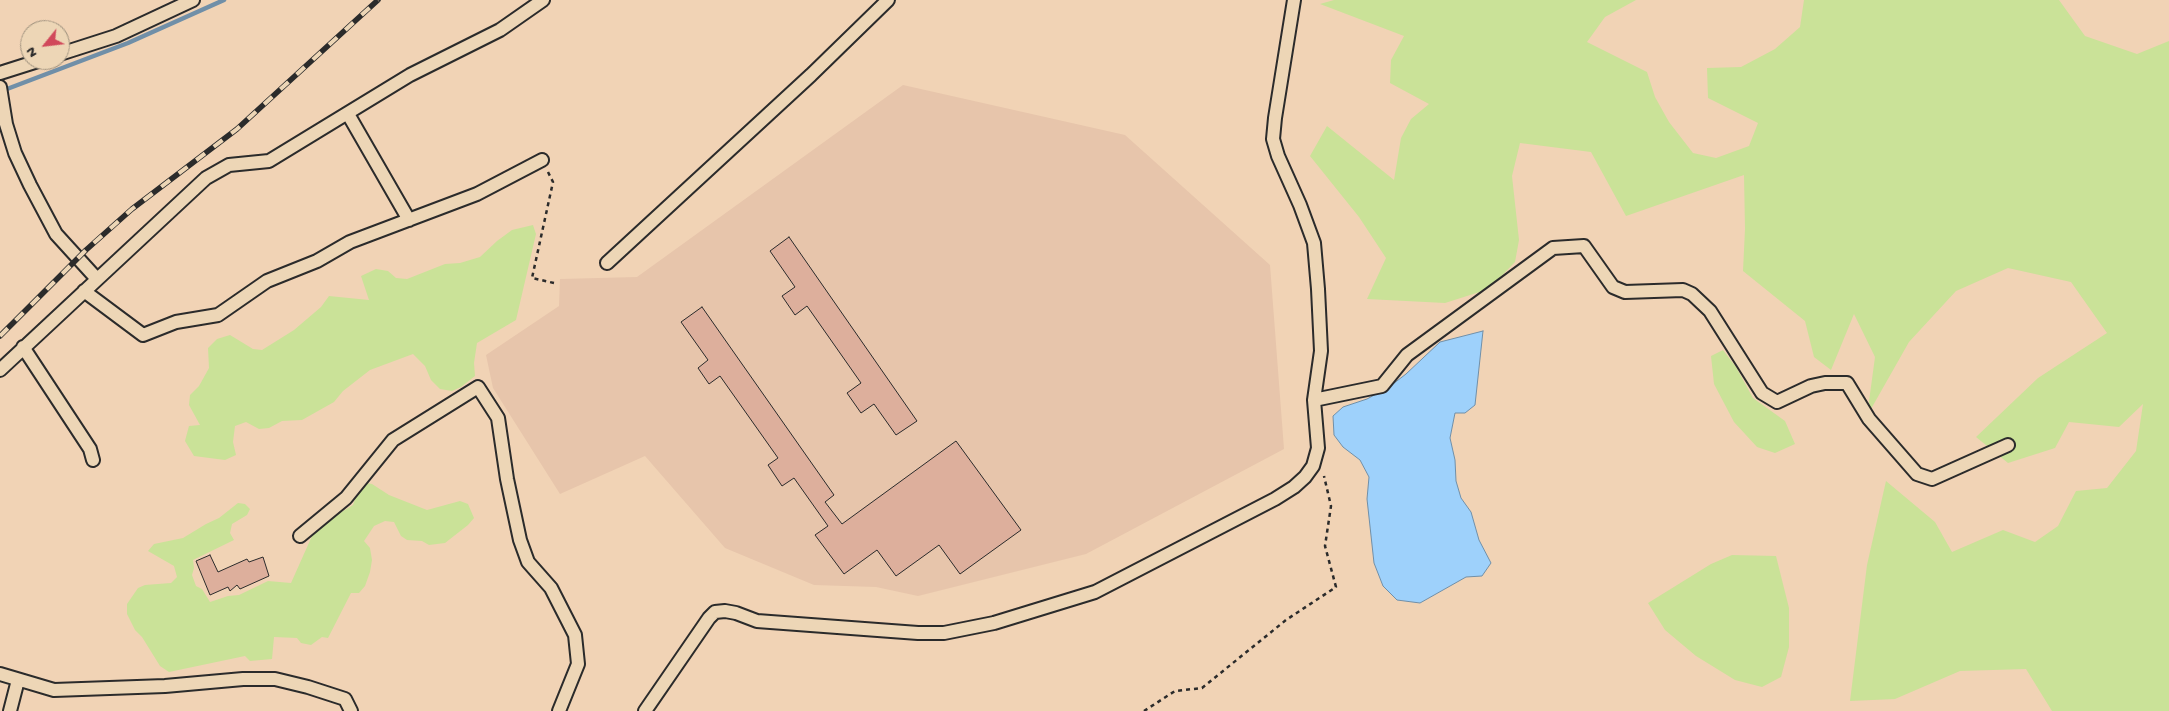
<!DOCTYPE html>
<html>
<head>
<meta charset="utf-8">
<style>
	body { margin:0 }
	#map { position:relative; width:2169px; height:711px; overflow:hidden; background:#f1d3b5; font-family:"Gochi Hand",sans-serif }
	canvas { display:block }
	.north { position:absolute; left:20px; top:20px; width:50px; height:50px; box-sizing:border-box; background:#edd6b6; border:1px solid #9f927e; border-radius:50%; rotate:241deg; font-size:14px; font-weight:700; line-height:20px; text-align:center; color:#2b2b2b }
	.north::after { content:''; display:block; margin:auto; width:18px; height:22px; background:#d1495b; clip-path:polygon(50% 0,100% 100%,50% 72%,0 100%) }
</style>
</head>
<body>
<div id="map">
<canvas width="2169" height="711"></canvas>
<div class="north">N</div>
</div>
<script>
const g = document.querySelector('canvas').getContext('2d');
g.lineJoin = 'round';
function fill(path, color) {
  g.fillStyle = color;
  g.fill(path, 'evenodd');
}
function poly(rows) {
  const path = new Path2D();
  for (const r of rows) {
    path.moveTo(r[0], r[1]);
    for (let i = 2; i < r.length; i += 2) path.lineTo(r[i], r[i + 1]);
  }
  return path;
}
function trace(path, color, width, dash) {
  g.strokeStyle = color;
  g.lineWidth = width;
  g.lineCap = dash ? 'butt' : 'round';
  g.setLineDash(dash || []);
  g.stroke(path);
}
const built = poly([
	[903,85,1125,135,1270,265,1284,449,1086,554,918,596,876,587,814,585,725,548,645,456,560,494,493,388,486,355,559,306,560,279,637,277]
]);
const green = poly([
	[1334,0,1636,0,1605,17,1587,42,1647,72,1655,97,1669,122,1693,153,1716,158,1749,146,1758,123,1708,98,1707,68,1741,67,1775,49,1800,27,1804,0,2059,0,2085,36,2137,54,2169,41,2169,711,2052,711,2026,669,1960,671,1895,699,1850,701,1867,565,1886,481,1935,522,1952,552,2003,530,2035,542,2058,526,2076,491,2107,488,2136,451,2143,404,2119,427,2069,422,2055,448,2008,463,1976,437,2038,378,2107,333,2071,282,2008,268,1956,291,1909,342,1867,416,1875,357,1854,314,1831,370,1814,357,1805,321,1743,271,1745,229,1744,175,1626,216,1591,152,1520,143,1512,176,1519,240,1515,262,1489,289,1445,303,1367,299,1386,258,1359,217,1310,156,1327,126,1394,180,1401,138,1411,119,1429,104,1390,83,1391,60,1404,36,1320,4],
	[533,225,536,234,516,320,477,343,474,363,475,376,461,387,452,391,440,389,431,380,425,366,413,354,370,370,343,391,334,402,302,420,282,421,269,428,259,429,246,422,235,426,233,442,236,455,225,460,194,456,185,441,189,426,200,425,189,405,190,395,199,386,209,368,208,348,217,339,230,335,253,349,262,350,294,330,321,307,329,296,369,300,361,276,376,269,388,271,396,278,407,279,445,264,460,263,480,257,497,241,512,230],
	[1723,350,1736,367,1753,398,1785,421,1795,444,1775,453,1757,447,1734,422,1714,384,1711,356],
	[366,483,372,484,389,495,427,510,460,501,468,504,474,518,468,525,445,543,429,545,422,541,407,540,401,536,394,522,385,521,374,526,364,541,370,548,372,560,370,572,365,586,359,593,351,593,328,638,322,637,311,645,301,643,297,638,274,637,272,659,250,661,245,656,169,672,160,666,142,637,135,630,127,614,127,604,138,588,145,585,171,583,177,577,174,566,148,551,154,544,183,538,206,524,219,518,238,503,245,504,250,509,247,515,232,524,230,533,234,540,193,560,194,568,192,575,196,586,202,589,210,602,228,596,239,595,268,581,291,583,312,536,325,522,353,505,359,487],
	[1732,555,1776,556,1789,608,1789,647,1781,677,1762,687,1735,680,1696,656,1665,630,1648,603,1711,564]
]);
const water = poly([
	[1483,331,1475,405,1465,413,1455,413,1450,438,1455,460,1456,481,1461,498,1471,512,1479,540,1491,563,1482,576,1466,577,1420,603,1397,600,1383,586,1374,563,1367,499,1369,477,1360,460,1343,447,1334,435,1333,416,1343,407,1367,399,1389,387,1406,374,1440,342,1483,331]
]);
const stream = poly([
	[7,89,128,43,224,0]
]);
const building = poly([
	[789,237,917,421,896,435,874,404,861,413,847,393,861,383,807,306,795,315,782,296,795,287,770,251,789,237],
	[702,307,834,495,825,502,842,524,956,441,1021,530,960,574,939,545,896,576,877,550,844,574,815,535,828,526,794,478,782,486,768,465,778,458,720,376,709,384,698,368,708,360,681,322,702,307],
	[210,555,218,572,247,559,249,562,263,557,269,576,240,589,237,585,230,591,228,587,210,595,196,561,210,555]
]);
const path = poly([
	[548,172,553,182,532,278,554,283],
	[1144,711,1175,691,1202,688,1286,620,1336,587,1325,546,1331,506,1324,476]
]);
const minor = poly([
	[60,54,116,36,193,0],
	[0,73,41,60],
	[0,87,6,124,15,153,30,185,56,234,97,279],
	[348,114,409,220],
	[607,263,811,75,888,0],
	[84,291,143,335,176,322,218,315,267,281,317,261,350,242,477,194,542,160],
	[23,347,90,449,93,460],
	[0,370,206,178,229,165,269,161,410,75,500,30,543,0],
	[1314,400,1382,386,1407,355,1553,248,1584,246,1613,287,1625,292,1683,290,1692,294,1710,311,1762,393,1777,402,1811,386,1825,383,1847,383,1869,419,1917,474,1932,479,2008,445],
	[300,536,346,498,393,440,478,387,498,418,507,479,520,540,528,562,551,588,575,635,578,664,559,711],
	[0,674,54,690,165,686,243,679,275,679,308,687,345,699,351,711],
	[10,711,18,680],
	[645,711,709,618,715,612,725,611,736,613,757,621,918,633,944,633,994,623,1095,592,1275,499,1294,487,1305,477,1313,466,1318,448,1314,400,1321,351,1318,289,1314,243,1300,205,1278,156,1273,139,1275,118,1294,0]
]);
const rail = poly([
	[0,336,86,250,132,209,237,129,378,0]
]);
fill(built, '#e7c5ab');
fill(green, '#cae298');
fill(water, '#9ed1fb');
trace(water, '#708fa8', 1);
trace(stream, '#708fa8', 4.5);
fill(building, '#ddaf9c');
trace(building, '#2b2b2b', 1);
trace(minor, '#2b2b2b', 16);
trace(path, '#2b2b2b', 2.5, [4, 4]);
trace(minor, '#edd6b6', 12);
trace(rail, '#2b2b2b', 5.5);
trace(rail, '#edd6b6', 4, [11]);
</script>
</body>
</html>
